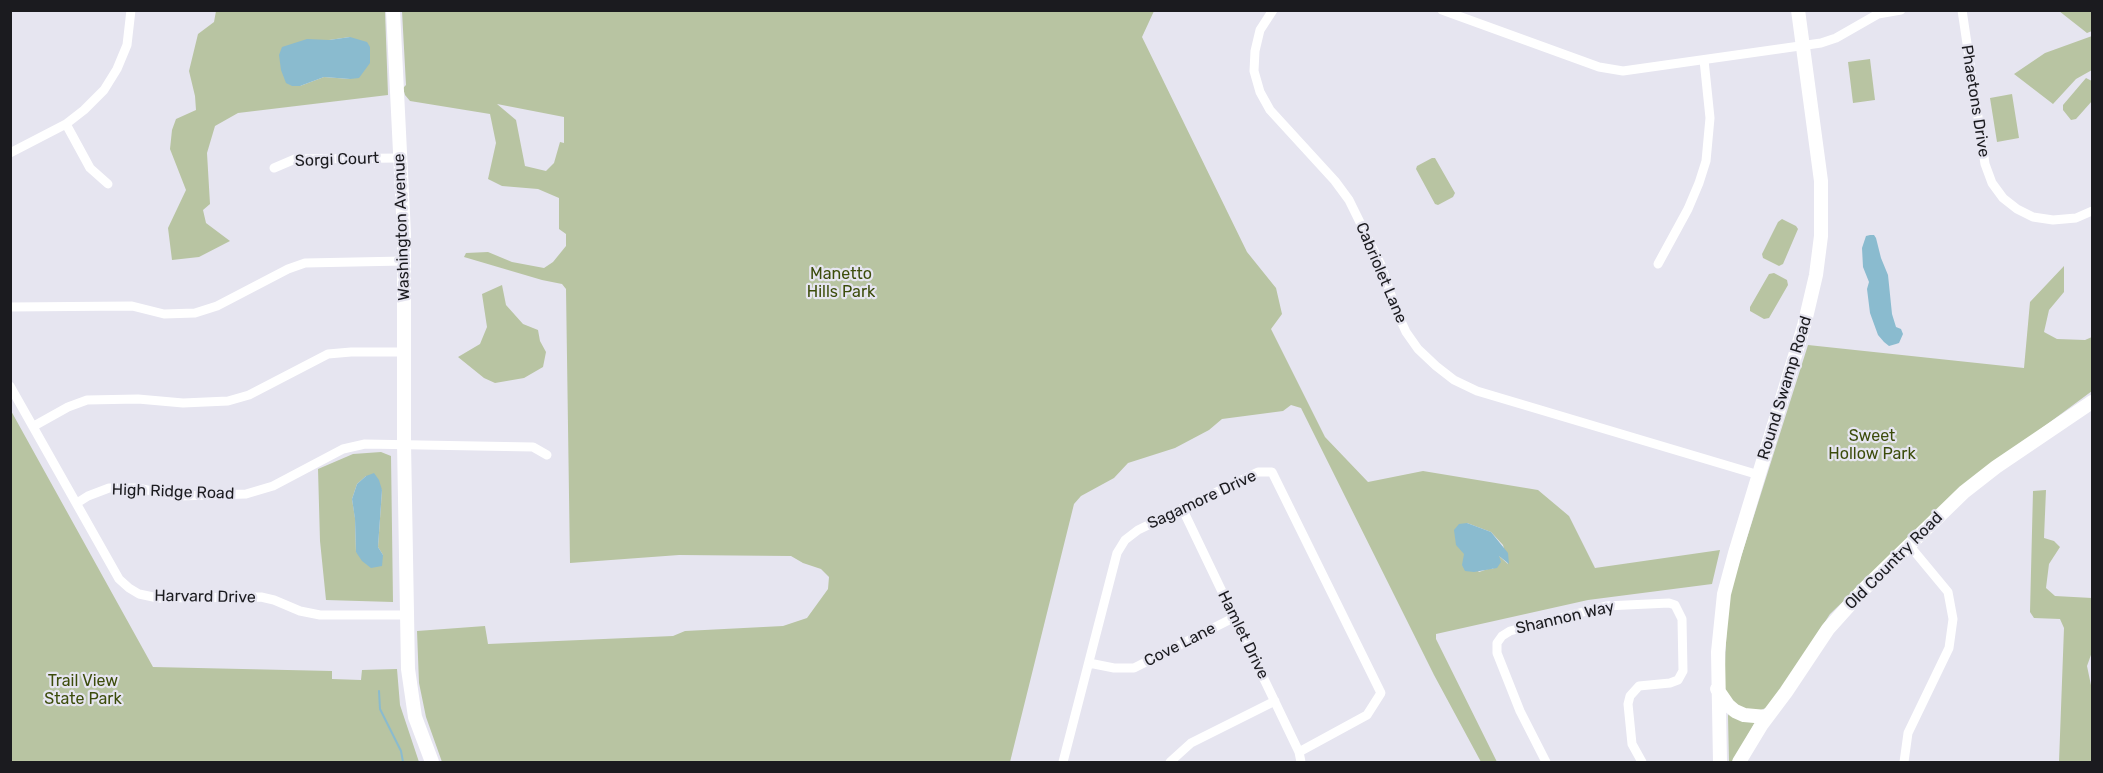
<!DOCTYPE html>
<html>
<head>
<meta charset="utf-8">
<style>
	body { margin:0 }
	#map { position:relative; width:2103px; height:773px; overflow:hidden; background:#e6e5f0; font-family:Rubik,sans-serif }
	canvas { display:block }
	.frame { position:absolute; inset:0; border:12px solid #1b1b1f; pointer-events:none }
</style>
</head>
<body>
<div id="map">
<canvas width="2103" height="773"></canvas>
<div class="frame"></div>
</div>
<script>
const g = document.querySelector('canvas').getContext('2d');
g.lineJoin = 'round';
function fill(path, color) {
  g.fillStyle = color;
  g.fill(path, 'evenodd');
}
function poly(rows) {
  const path = new Path2D();
  for (const r of rows) {
    path.moveTo(r[0], r[1]);
    for (let i = 2; i < r.length; i += 2) path.lineTo(r[i], r[i + 1]);
  }
  return path;
}
function trace(path, color, width, dash) {
  g.strokeStyle = color;
  g.lineWidth = width;
  g.lineCap = dash ? 'butt' : 'round';
  g.setLineDash(dash || []);
  g.stroke(path);
}
function label(font, color, halo, rows, align = 'center') {
  g.font = font + ' Rubik,sans-serif';
  g.lineWidth = 4.5;
  g.setLineDash([]);
  g.textBaseline = 'middle';
  g.strokeStyle = halo;
  g.fillStyle = color;
  for (const [text, x, y, turn = 0] of rows) {
    g.save();
    g.translate(x, y);
    g.rotate((+turn || 0) * Math.PI / 180);
    g.textAlign = isNaN(turn) ? turn : align;
    if (halo) g.strokeText(text, 0, 0);
    g.fillText(text, 0, 0);
    g.restore();
  }
}
const green = poly([
	[216,11,385,11,388,95,238,113,215,126,207,153,210,204,203,210,206,223,230,241,199,257,172,260,168,228,186,190,170,149,172,130,176,119,196,110,195,96,189,71,198,34,214,22],
	[350,37,350,79,324,77,300,86,329,40],
	[402,11,1154,11,1142,37,1247,252,1276,288,1282,314,1271,329,1325,437,1368,482,1423,471,1538,490,1569,516,1595,568,1720,550,1712,584,1588,600,1436,634,1436,639,1497,762,1481,762,1434,675,1301,408,1291,405,1283,411,1222,419,1209,430,1175,448,1128,463,1114,478,1081,496,1074,504,1010,762,442,762,426,717,419,683,417,631,485,626,488,644,673,636,685,631,783,626,807,618,828,589,829,577,821,569,803,563,791,556,679,555,570,563,566,289,562,284,542,280,464,257,466,253,488,252,512,262,544,268,553,262,566,246,566,234,559,229,559,198,538,189,502,186,488,179,496,143,490,114,410,101,405,95,403,88,406,85],
	[497,104,564,117,564,143,560,142,554,163,546,171,525,166,516,120],
	[1467,523,1491,532,1503,545,1508,564,1499,556,1493,569,1488,569,1479,572,1465,558],
	[2059,11,2091,11,2092,31,2087,33],
	[2092,36,2092,70,2076,79,2053,104,2014,74,2045,53],
	[1870,59,1875,100,1853,103,1848,62],
	[2086,78,2092,81,2092,101,2076,119,2071,120,2063,110,2063,105],
	[2012,94,2019,138,1997,142,1990,98],
	[1432,158,1435,158,1455,193,1453,197,1438,205,1435,204,1416,169,1417,166],
	[1782,219,1796,226,1798,229,1783,264,1779,266,1763,258,1762,254,1778,222],
	[2064,266,2064,292,2049,310,2044,332,2057,339,2085,340,2092,337,2092,391,1961,488,1830,614,1775,699,1768,707,1756,712,1743,710,1732,703,1724,687,1728,598,1808,345,2024,368,2030,302],
	[1774,273,1787,280,1788,285,1769,318,1764,319,1750,311,1750,307,1769,274],
	[502,285,506,305,523,324,538,330,540,341,546,352,543,367,524,378,495,383,484,378,458,357,480,344,487,327,482,294],
	[10,409,153,667,332,671,332,679,361,680,362,670,397,669,400,705,419,762,11,762],
	[381,452,391,456,393,602,326,600,320,541,318,469,353,454],
	[366,476,382,490,378,547,383,555,356,552,355,518,352,499,357,484],
	[2046,490,2044,538,2054,541,2060,547,2049,564,2046,588,2055,596,2092,598,2092,652,2087,666,2092,690,2092,762,2059,762,2064,628,2060,619,2034,618,2030,612,2033,491],
	[1729,712,1755,722,1734,762,1729,762,1728,716]
]);
const water = poly([
	[350,37,367,42,370,47,370,63,359,78,350,79,324,77,300,86,292,86,286,83,281,70,279,55,282,47,307,39,329,40],
	[1870,235,1874,235,1876,238,1881,258,1888,275,1892,314,1896,327,1901,329,1903,334,1899,343,1896,344,1889,346,1884,342,1878,335,1870,313,1867,289,1869,282,1863,267,1862,248,1866,236],
	[374,473,379,480,382,490,378,547,383,555,382,566,371,568,362,561,356,552,355,519,352,499,357,484,366,476],
	[1467,523,1491,532,1508,553,1509,564,1499,556,1501,562,1497,568,1474,572,1465,571,1462,565,1464,554,1456,545,1454,530,1459,524]
]);
const stream = poly([
	[379,691,380,709,401,751,403,762]
]);
const street = poly([
	[1273,10,1260,30,1255,51,1254,71,1260,92,1270,110,1335,181,1349,200,1381,265,1396,310,1406,332,1418,349,1436,366,1454,380,1477,391,1759,475],
	[1442,10,1599,67,1623,71,1821,43,1836,38,1878,14,1901,10],
	[1962,10,1985,164,1992,183,2003,198,2017,209,2033,217,2053,220,2076,218,2092,211],
	[66,124,90,168,108,184],
	[10,153,66,124,84,110,104,90,117,69,127,45,131,10],
	[274,168,295,159,401,158],
	[1658,264,1688,209,1699,183,1706,161,1710,118,1704,60],
	[10,307,132,306,164,314,195,313,217,306,288,269,305,263,404,261],
	[10,386,119,579,129,588,139,594,158,598,261,597,274,600,300,611,320,615,407,615],
	[34,426,68,407,87,400,138,399,183,403,228,401,249,395,328,354,351,352,404,352],
	[77,503,88,496,109,488,137,488,178,496,246,494,273,486,343,449,365,444,533,447,547,455],
	[1182,508,1299,752,1301,762],
	[1089,663,1114,668,1134,668,1235,617],
	[1063,762,1117,553,1125,540,1138,530,1258,472,1272,472,1381,693,1367,715,1299,752],
	[1170,762,1191,743,1275,701],
	[1546,762,1520,711,1497,653,1497,643,1502,636,1510,631,1606,606,1669,603,1675,605,1682,619,1683,671,1678,680,1670,683,1639,686,1630,696,1628,704,1632,744,1642,762],
	[1904,762,1908,733,1949,648,1953,619,1948,592,1909,545]
]);
const secondary = poly([
	[393,10,404,234,404,443,408,669,415,717,432,762],
	[1717,689,1728,705,1735,711,1744,715,1766,717],
	[1720,762,1718,652,1724,594,1735,553,1804,326,1816,275,1821,236,1821,181,1798,10],
	[1739,762,1762,724,1786,692,1828,629,1863,590,1964,492,1996,467,2092,402]
]);
const streetNames = [
	["Phaetons Drive",1975,101,81],
	["Sorgi Court",337,160,-2],
	["Washington Avenue",402,227,-92],
	["Cabriolet Lane",1381,273,67],
	["Round Swamp Road",1785,388,-73],
	["High Ridge Road",173,492,2],
	["Sagamore Drive",1202,500,-25],
	["Old Country Road",1894,561,-45],
	["Harvard Drive",205,597,1],
	["Shannon Way",1565,618,-13],
	["Hamlet Drive",1243,635,64],
	["Cove Lane",1180,645,-27]
];
const parkNames = [
	["Manetto",841,274],
	["Hills Park",841,292],
	["Sweet",1872,436],
	["Hollow Park",1872,454],
	["Trail View",83,681],
	["State Park",83,699]
];
fill(green, '#b8c4a2');
fill(water, '#8abbcf');
trace(stream, '#8abbcf', 2);
trace(street, '#fff', 9);
trace(secondary, '#fff', 14);
label('16px', '#1b1b1f', '#e6e5f0', streetNames);
label('16px', '#3c4c0b', '#e6e5f0', parkNames);
</script>
</body>
</html>
